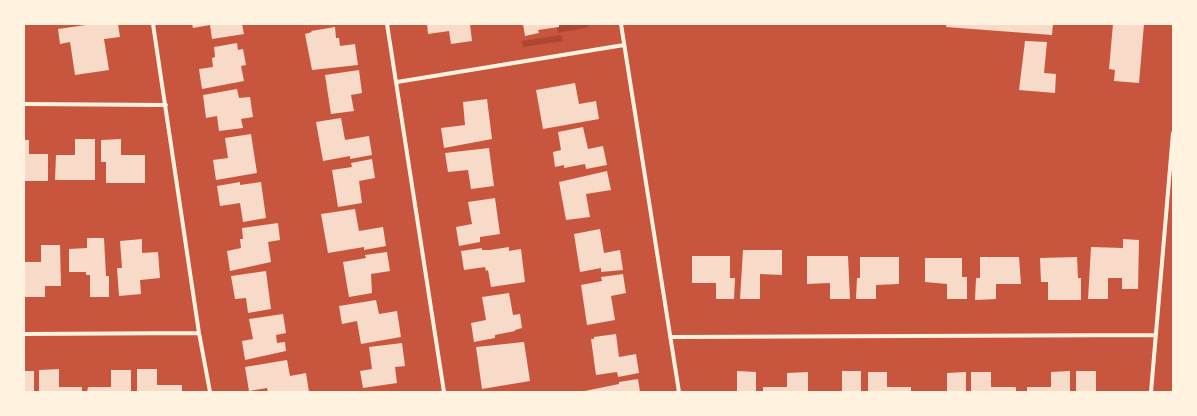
<!DOCTYPE html>
<html>
<head>
<meta charset="utf-8">
<style>
	body { margin:0 }
	#map { position:relative; width:1197px; height:416px; overflow:hidden; background:#c8553d; font-family:"IBM Plex Serif",serif }
	canvas { display:block }
	.frame { position:absolute; inset:0; border:25px solid #fff3e0; pointer-events:none }
</style>
</head>
<body>
<div id="map">
<canvas width="1197" height="416"></canvas>
<div class="frame"></div>
</div>
<script>
const g = document.querySelector('canvas').getContext('2d');
g.lineJoin = 'round';
function fill(path, color) {
  g.fillStyle = color;
  g.fill(path, 'evenodd');
}
function poly(rows) {
  const path = new Path2D();
  for (const r of rows) {
    path.moveTo(r[0], r[1]);
    for (let i = 2; i < r.length; i += 2) path.lineTo(r[i], r[i + 1]);
  }
  return path;
}
function trace(path, color, width, dash) {
  g.strokeStyle = color;
  g.lineWidth = width;
  g.lineCap = dash ? 'butt' : 'round';
  g.setLineDash(dash || []);
  g.stroke(path);
}
const green = poly([
	[559,24,593,24,585,28,558,33,557,27,559,27],
	[561,35,563,41,523,47,522,41]
]);
const building = poly([
	[93,24,118,24,120,37,104,39,109,70,75,75,70,42,60,44,58,29],
	[192,24,242,24,244,34,212,39,210,25,193,28],
	[427,24,470,24,472,41,451,44,449,31,428,34],
	[523,24,559,24,559,27,538,30,539,33,525,36],
	[947,24,1053,24,1052,35,946,27],
	[1113,24,1144,24,1139,83,1114,81,1115,70,1109,69],
	[335,27,336,38,339,38,340,46,355,44,358,65,312,70,305,34,312,32,311,31],
	[1025,41,1047,42,1044,73,1056,74,1055,93,1019,90],
	[237,43,238,50,243,49,246,65,241,66,244,81,202,89,199,69,213,67,212,58,215,57,214,47],
	[359,70,362,93,351,95,354,111,331,114,325,75],
	[575,83,579,104,596,101,599,119,543,129,536,90],
	[237,89,239,98,250,97,253,117,241,119,243,128,219,131,217,116,206,118,203,95],
	[487,99,492,139,444,148,441,128,465,125,463,102],
	[341,118,345,140,369,136,372,155,350,159,350,156,323,161,316,122],
	[583,127,588,149,603,146,607,165,586,169,585,164,564,168,564,165,555,167,553,152,561,150,558,132],
	[251,134,257,173,216,180,213,160,228,158,225,138],
	[75,139,95,139,95,180,55,180,56,155,75,155],
	[121,139,121,155,145,155,145,183,106,183,106,162,101,162,101,140],
	[24,140,29,140,29,154,48,154,48,181,24,181],
	[489,148,494,186,471,189,468,170,448,172,445,153],
	[372,159,375,178,359,181,362,203,338,207,332,170,352,167,351,163],
	[607,171,611,190,586,194,590,217,566,220,559,182],
	[240,182,240,185,261,182,266,218,243,222,240,203,220,206,217,186],
	[495,198,500,234,480,237,480,242,459,246,456,227,472,224,468,202],
	[355,209,359,231,383,227,386,246,364,250,364,247,328,253,321,214],
	[278,223,280,240,268,242,271,262,230,271,227,251,241,248,240,239,243,239,242,228],
	[600,229,604,253,620,250,623,270,601,272,601,268,580,272,574,234],
	[87,238,104,238,106,276,109,276,109,297,90,297,90,275,86,275,86,272,69,272,69,249,87,248],
	[142,239,142,253,158,252,160,278,140,280,141,294,119,296,117,268,122,268,120,241],
	[1123,239,1139,240,1138,289,1122,289,1122,278,1108,278,1108,299,1088,299,1091,247,1123,248],
	[41,245,60,245,61,286,45,286,45,297,24,297,24,262,41,262],
	[509,247,509,251,521,249,525,282,491,287,488,270,486,271,485,267,464,270,461,251,482,248,482,250,490,250],
	[743,250,782,250,782,275,760,274,760,299,740,299],
	[387,252,390,271,371,274,372,293,349,297,343,262,366,258,365,255],
	[692,256,730,256,730,278,735,278,734,299,716,299,716,283,692,283],
	[807,256,848,256,850,299,830,299,830,283,807,284],
	[860,257,899,257,899,284,876,285,876,299,856,299,857,278,860,278],
	[980,257,1019,257,1021,284,996,284,996,299,975,300,976,278,980,278],
	[1077,257,1078,278,1081,278,1081,300,1048,300,1048,282,1041,282,1040,258],
	[925,258,962,258,962,277,967,277,967,299,947,299,947,284,925,282],
	[266,271,271,309,248,313,246,298,235,299,231,276],
	[623,274,626,293,611,296,615,320,587,325,581,285,602,281,601,277],
	[509,293,513,315,520,314,522,328,515,330,515,331,495,335,495,338,474,342,471,323,486,320,482,297],
	[376,300,379,314,397,311,401,337,361,344,357,321,342,324,339,306],
	[283,314,286,333,276,335,277,343,285,342,286,351,245,360,242,341,253,339,249,319],
	[616,334,619,357,636,354,639,373,618,377,617,372,596,375,591,339,594,339,594,337],
	[524,342,530,381,482,389,476,347],
	[402,343,405,366,395,367,397,383,363,388,360,371,372,369,369,347],
	[287,360,290,376,306,373,309,392,268,392,267,388,249,391,245,367],
	[59,369,59,387,82,387,82,392,39,391,39,370],
	[137,369,157,369,157,385,182,385,182,392,137,392],
	[111,370,131,370,131,392,87,392,88,387,111,387],
	[24,371,34,371,34,391,24,392],
	[737,371,756,372,756,392,737,392],
	[842,371,861,371,861,392,842,392],
	[1070,371,1070,392,1027,392,1027,387,1051,387,1051,372],
	[1076,371,1096,371,1096,392,1076,392],
	[808,372,808,392,763,392,763,387,787,387,787,373],
	[868,372,887,372,887,387,911,387,911,392,868,392],
	[966,372,966,392,947,392,947,373],
	[971,372,991,372,991,387,1016,387,1016,392,971,392],
	[638,379,640,392,580,392,619,384,619,382]
]);
const minor = poly([
	[153,24,199,333,210,392],
	[387,24,444,392],
	[621,24,679,392],
	[397,82,624,45],
	[24,104,166,105],
	[24,334,199,333],
	[670,337,1155,335],
	[1151,392,1173,133]
]);
fill(green, '#ae4732');
fill(building, '#f7dbc8');
trace(minor, '#fff3e0', 4);
</script>
</body>
</html>
